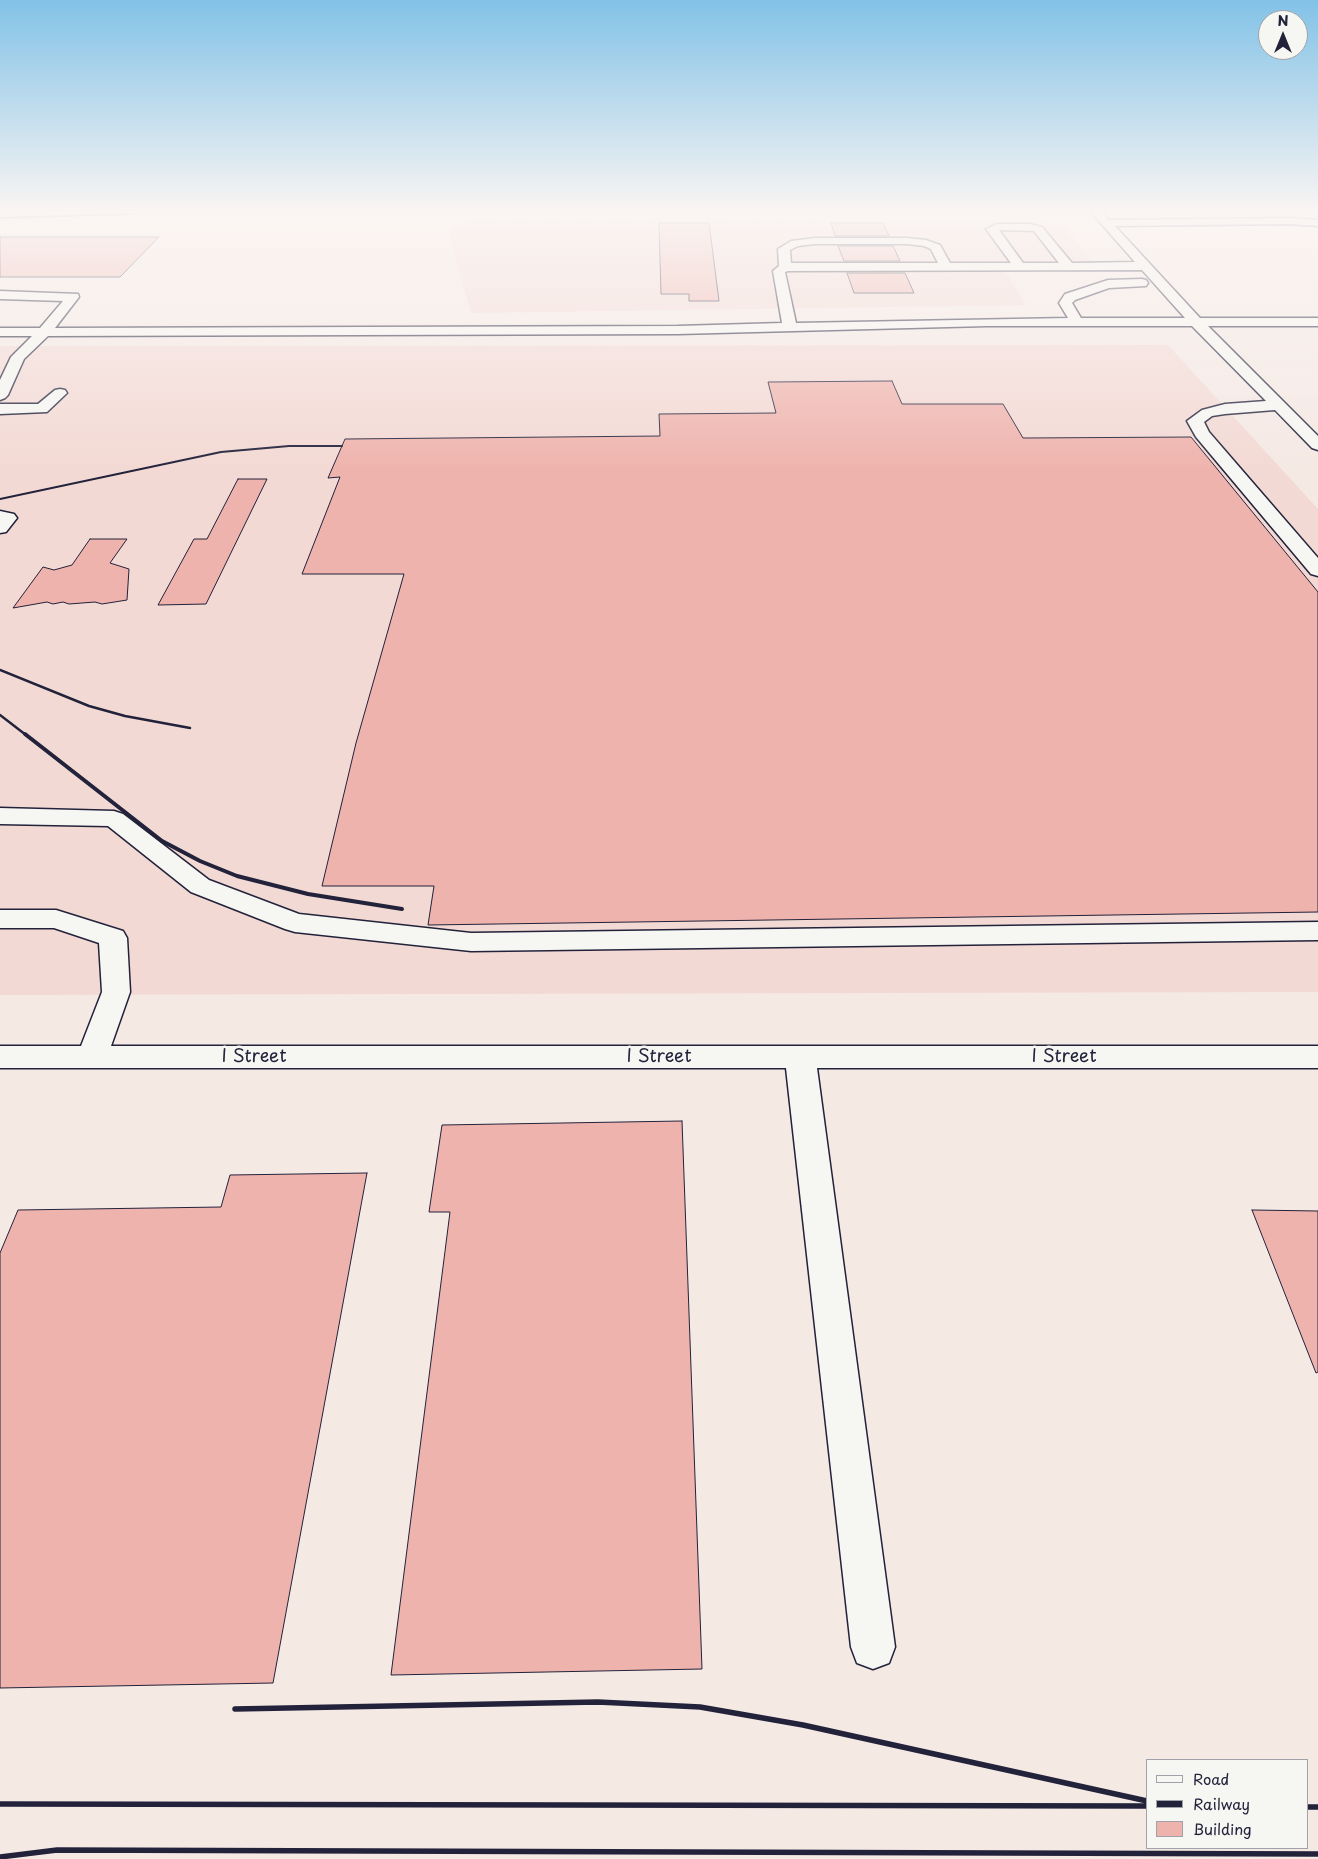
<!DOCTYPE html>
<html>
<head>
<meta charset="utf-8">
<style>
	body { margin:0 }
	#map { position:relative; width:1318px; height:1859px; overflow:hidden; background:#f5e9e4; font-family:"Playpen Sans",sans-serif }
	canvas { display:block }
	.legend { position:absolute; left:1146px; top:1759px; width:162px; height:90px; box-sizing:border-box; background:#f6f6f2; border:1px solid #a1a1a9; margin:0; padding:6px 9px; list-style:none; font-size:15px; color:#22223b }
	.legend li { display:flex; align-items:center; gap:10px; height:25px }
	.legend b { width:25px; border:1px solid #a1a1a9 }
	.north { position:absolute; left:1258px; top:10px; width:50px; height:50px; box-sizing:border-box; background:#f6f6f2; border:1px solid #a1a1a9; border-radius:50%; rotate:0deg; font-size:14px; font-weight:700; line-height:20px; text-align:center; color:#22223b }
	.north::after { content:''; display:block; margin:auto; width:18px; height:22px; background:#22223b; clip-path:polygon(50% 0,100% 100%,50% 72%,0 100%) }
</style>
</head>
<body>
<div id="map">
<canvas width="1318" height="1859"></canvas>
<ul class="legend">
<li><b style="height:6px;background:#f6f6f2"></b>Road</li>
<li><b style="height:6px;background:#22223b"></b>Railway</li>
<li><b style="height:14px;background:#efb3ad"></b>Building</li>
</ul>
<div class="north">N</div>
</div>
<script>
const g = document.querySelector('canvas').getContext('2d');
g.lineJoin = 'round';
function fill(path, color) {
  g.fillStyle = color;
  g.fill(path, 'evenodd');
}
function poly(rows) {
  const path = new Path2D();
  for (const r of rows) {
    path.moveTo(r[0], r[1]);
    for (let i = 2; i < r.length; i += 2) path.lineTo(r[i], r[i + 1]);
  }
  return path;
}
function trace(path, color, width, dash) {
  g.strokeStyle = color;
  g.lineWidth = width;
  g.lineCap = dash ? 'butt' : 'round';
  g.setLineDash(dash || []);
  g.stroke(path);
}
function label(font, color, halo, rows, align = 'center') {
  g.font = font + ' "Playpen Sans",sans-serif';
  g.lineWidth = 5;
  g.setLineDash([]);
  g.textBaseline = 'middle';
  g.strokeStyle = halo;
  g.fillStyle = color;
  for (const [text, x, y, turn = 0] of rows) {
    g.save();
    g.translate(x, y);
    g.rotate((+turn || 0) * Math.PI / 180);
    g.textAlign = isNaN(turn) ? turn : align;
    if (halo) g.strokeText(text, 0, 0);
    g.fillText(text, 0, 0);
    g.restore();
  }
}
const built = poly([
	[482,220,1061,222,1100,272,1005,271,1026,305,471,313,449,236,459,222],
	[1168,345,1318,509,1318,992,0,995,0,346]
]);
const building = poly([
	[659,223,709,223,719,301,689,301,689,294,661,294,659,223],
	[831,223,883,223,889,236,835,236,831,223],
	[0,237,159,237,120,277,0,277,0,237],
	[838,246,893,246,900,261,844,261,838,246],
	[847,273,905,273,914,293,854,293,847,273],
	[892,381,902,404,1003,404,1023,438,1191,437,1318,592,1318,912,428,925,434,886,322,886,356,743,404,574,302,574,340,477,328,478,345,439,660,436,659,414,776,413,768,382,892,381],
	[238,479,267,479,206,604,158,605,194,539,207,539,238,479],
	[90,539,127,539,110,563,129,569,127,600,102,604,95,602,69,604,63,602,53,604,47,602,13,608,43,567,54,570,72,565,90,539],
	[682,1121,702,1669,391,1675,450,1212,429,1212,442,1125,682,1121],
	[367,1173,273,1683,0,1688,0,1253,18,1210,221,1207,230,1175,367,1173],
	[1252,1210,1318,1211,1318,1372,1316,1373,1252,1210]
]);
const minor = poly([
	[1089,210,1100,210,1109,220,1289,218,1318,220,1318,226,1289,224,1115,226,1200,318,1318,318,1318,326,1208,326,1318,436,1318,450,1312,448,1275,410,1225,414,1212,416,1204,422,1209,432,1318,558,1318,576,1311,574,1196,437,1187,421,1202,410,1225,404,1266,401,1192,326,987,326,678,334,48,336,24,359,8,395,5,398,0,400,0,380,11,357,32,336,0,336,0,328,40,328,63,301,0,299,0,291,78,294,79,297,55,328,678,326,782,323,773,271,779,266,778,249,791,241,815,238,907,238,926,240,940,245,950,263,1011,263,986,229,997,224,1030,224,1042,227,1072,263,1135,262,1089,210],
	[999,230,1034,231,1059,263,1023,263,999,230],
	[815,244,907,244,924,246,931,249,938,263,791,263,790,250,798,246,815,244],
	[1142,270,1185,318,1081,318,1072,303,1075,300,1109,288,1146,286,1148,283,1146,280,1142,279,1108,280,1065,294,1059,303,1068,318,796,323,785,272,788,271,1142,270],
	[60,389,65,390,67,393,47,412,0,414,0,404,38,404,55,390,60,389],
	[0,511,14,514,17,518,6,532,0,533,0,511],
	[0,808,114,811,123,814,209,880,299,914,471,933,1318,922,1318,940,471,951,295,932,285,929,191,892,108,826,0,824,0,808],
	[0,910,56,910,123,931,127,938,130,992,111,1046,1318,1046,1318,1068,817,1068,895,1647,889,1663,873,1669,857,1663,851,1647,786,1068,0,1068,0,1046,81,1046,102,992,99,943,54,928,0,928,0,910]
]);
const railFar3 = poly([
	[0,218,218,211],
	[0,499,221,452,289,446,342,446]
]);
const railFar2 = poly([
	[0,670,89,706,125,716,190,728],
	[0,715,26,735]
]);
const railFar1 = poly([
	[25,734,162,841,200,861,237,876,308,894,402,909]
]);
const rail = poly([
	[235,1709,598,1702,700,1707,803,1725,1147,1801],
	[0,1804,1147,1806],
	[1307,1807,1318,1807],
	[0,1857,57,1850,1318,1854]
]);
const streetNames = [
	["I Street",254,1057],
	["I Street",659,1057],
	["I Street",1064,1057]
];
fill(built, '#f3d9d4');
fill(building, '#efb3ad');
trace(building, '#22223b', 1);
trace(minor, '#22223b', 3);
fill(minor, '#f6f6f2');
trace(railFar3, '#22223b', 2);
trace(railFar2, '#22223b', 2.5);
trace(railFar1, '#22223b', 4);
trace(rail, '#22223b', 5.5);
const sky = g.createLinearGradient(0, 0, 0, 470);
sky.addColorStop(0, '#82c2e7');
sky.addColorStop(0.45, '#faf5f3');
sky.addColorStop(1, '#faf5f300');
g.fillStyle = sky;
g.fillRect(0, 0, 1318, 470);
label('18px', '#22223b', '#f6f6f2', streetNames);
</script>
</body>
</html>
